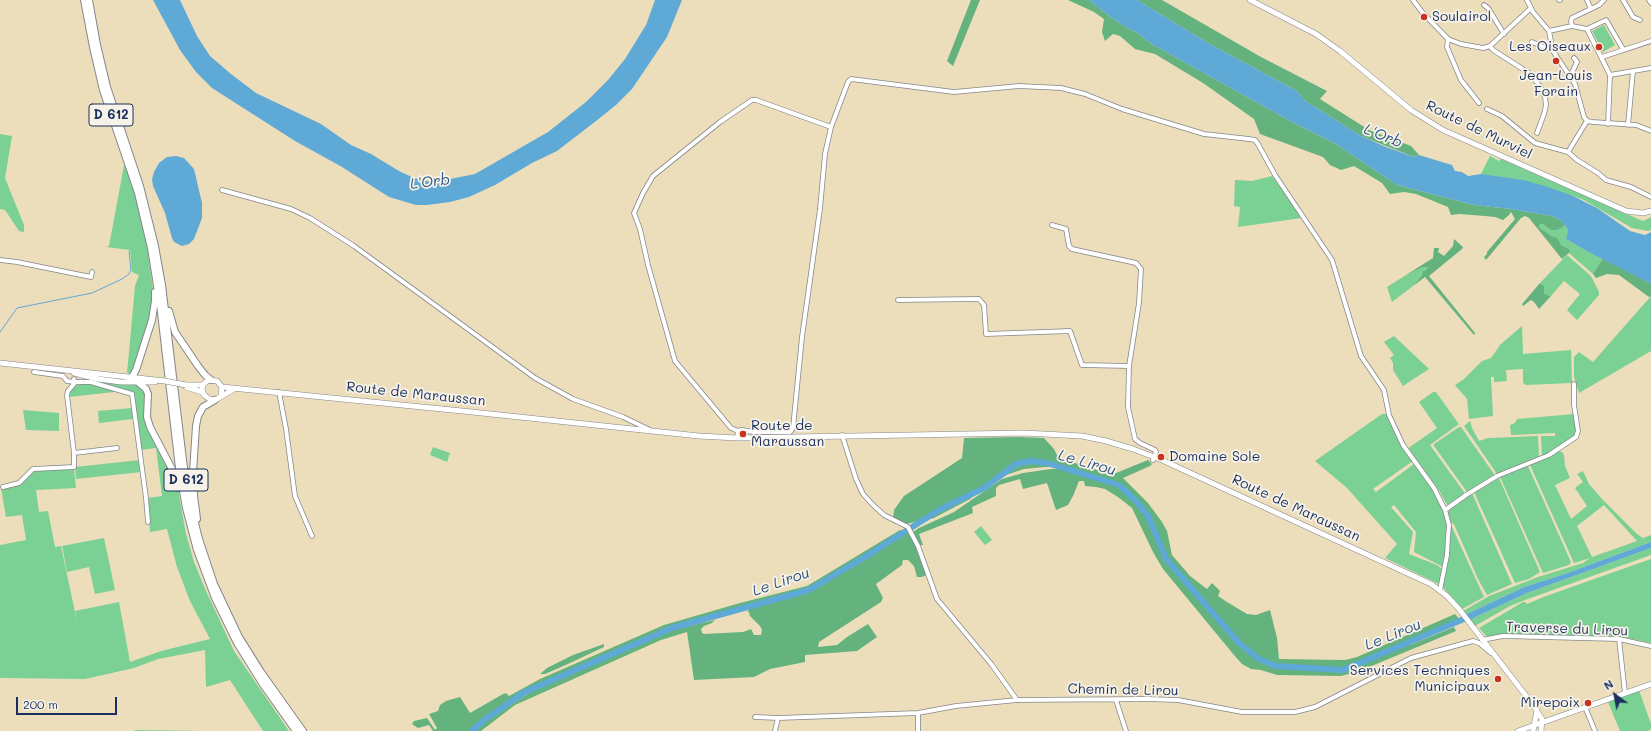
<!DOCTYPE html>
<html>
<head>
<meta charset="utf-8">
<style>
	body { margin:0 }
	#map { position:relative; width:1651px; height:731px; overflow:hidden; background:#eddebb; font-family:Mali,sans-serif }
	canvas { display:block }
	.north { position:absolute; left:1595px; top:675px; width:40px; height:40px; -webkit-text-stroke:3px #f7f3e8; paint-order:stroke; rotate:328deg; font-size:11px; font-weight:700; line-height:16px; text-align:center; color:#1b2f5e }
	.north::after { content:''; display:block; margin:auto; width:14px; height:18px; background:#1b2f5e; clip-path:polygon(50% 0,100% 100%,50% 72%,0 100%) }
	.scale { position:absolute; left:16px; top:697px; width:101px; height:18px; box-sizing:border-box; border:2px solid #1b2f5e; border-top:0; padding-left:5px; font-size:12px; line-height:14px; white-space:nowrap; color:#1b2f5e; -webkit-text-stroke:3px #f7f3e8; paint-order:stroke }
</style>
</head>
<body>
<div id="map">
<canvas width="1651" height="731"></canvas>
<div class="north">N</div>
<div class="scale">200 m</div>
</div>
<script>
const g = document.querySelector('canvas').getContext('2d');
g.lineJoin = 'round';
function fill(path, color) {
  g.fillStyle = color;
  g.fill(path, 'evenodd');
}
function poly(rows) {
  const path = new Path2D();
  for (const r of rows) {
    path.moveTo(r[0], r[1]);
    for (let i = 2; i < r.length; i += 2) path.lineTo(r[i], r[i + 1]);
  }
  return path;
}
function trace(path, color, width, dash) {
  g.strokeStyle = color;
  g.lineWidth = width;
  g.lineCap = dash ? 'butt' : 'round';
  g.setLineDash(dash || []);
  g.stroke(path);
}
function label(font, color, halo, rows, align = 'center') {
  g.font = font + ' Mali,sans-serif';
  g.lineWidth = 3.5;
  g.setLineDash([]);
  g.textBaseline = 'middle';
  g.strokeStyle = halo;
  g.fillStyle = color;
  for (const [text, x, y, turn = 0] of rows) {
    g.save();
    g.translate(x, y);
    g.rotate((+turn || 0) * Math.PI / 180);
    g.textAlign = isNaN(turn) ? turn : align;
    if (halo) g.strokeText(text, 0, 0);
    g.fillText(text, 0, 0);
    g.restore();
  }
}
const green = poly([
	[1604,25,1615,45,1603,52,1592,31],
	[0,134,12,136,5,178,24,225,24,232,19,231,5,210,0,209],
	[1490,156,1499,161,1501,159,1643,221,1651,217,1651,230,1648,231,1632,228,1584,200,1573,196,1481,174],
	[125,160,144,225,153,289,152,311,133,374,127,373,135,286,139,275,132,272,130,250,106,247,109,246],
	[1272,176,1302,218,1238,227,1240,207,1234,206,1235,180,1252,181],
	[1543,224,1551,230,1563,227,1565,225,1568,230,1566,239,1583,249,1603,258,1593,274,1540,228,1539,225],
	[1567,255,1591,276,1599,292,1599,295,1577,320,1567,310,1580,294,1564,281,1551,296,1546,295,1544,294,1544,286,1540,283],
	[1423,267,1428,267,1413,286,1392,302,1387,287,1406,275],
	[1651,296,1651,351,1579,393,1574,377,1574,357,1579,352,1593,362],
	[1522,326,1523,354,1571,350,1572,383,1526,385,1523,383,1523,369,1506,370,1507,381,1494,382,1494,377,1491,377,1493,416,1469,419,1467,399,1455,385,1464,379,1482,361,1491,358,1500,345],
	[1394,336,1429,369,1403,386,1393,370,1393,363,1390,358,1394,355,1384,342],
	[89,379,136,384,144,393,148,429,173,473,177,484,186,534,194,562,206,591,234,651,289,731,263,731,230,680,206,687,205,650,158,659,134,668,85,679,0,678,0,545,26,540,22,515,6,517,1,488,23,483,32,469,74,469,76,488,36,490,39,512,48,511,55,547,61,546,80,636,75,611,119,602,130,662,161,651,210,639,190,601,177,567,167,529,150,532,147,498,162,496,156,448,141,450,134,396,132,393],
	[89,383,123,391,69,397,69,393,74,386],
	[1433,392,1436,392,1458,423,1459,424,1430,445,1464,492,1462,496,1447,505,1440,492,1407,449,1437,428,1419,402],
	[132,408,133,419,99,423,98,411],
	[23,410,59,413,59,431,26,430],
	[1382,414,1387,414,1397,438,1413,461,1373,489,1376,492,1414,464,1428,480,1443,507,1448,526,1446,553,1443,567,1414,552,1416,532,1394,505,1391,507,1413,532,1409,554,1437,565,1443,570,1439,584,1385,558,1397,544,1347,488,1315,461],
	[1574,414,1576,431,1574,439,1542,457,1541,438,1541,436,1555,436,1555,433,1511,435,1510,425,1515,423,1517,419],
	[1470,421,1472,428,1479,441,1488,438,1538,436,1539,457,1497,474,1464,426],
	[1459,427,1461,427,1494,474,1494,476,1467,492,1434,446,1434,444],
	[433,447,450,453,447,462,430,455],
	[1559,451,1562,452,1564,455,1565,466,1570,478,1555,485,1571,519,1587,506,1575,488,1583,482,1577,474,1583,471,1589,484,1602,499,1637,534,1643,538,1651,535,1651,542,1565,574,1524,587,1465,615,1463,611,1489,596,1538,577,1583,563,1590,558,1574,563,1530,465],
	[1604,505,1637,541,1592,557,1577,526],
	[140,460,141,472,76,479,75,467],
	[1528,466,1571,562,1569,565,1543,573,1500,477],
	[1499,478,1540,572,1529,579,1515,583,1474,492],
	[1472,493,1512,584,1487,595,1478,579,1454,524,1450,522,1447,514,1451,507],
	[981,526,992,540,985,545,974,532],
	[1450,527,1452,527,1484,597,1462,609,1442,586],
	[104,538,115,590,95,594,89,567,67,572,62,546],
	[1651,548,1651,555,1525,600,1510,606,1475,626,1469,620,1527,593],
	[1651,559,1651,643,1618,636,1526,636,1501,634,1487,637,1479,628,1523,602,1525,602,1527,604,1546,596],
	[1639,690,1651,724,1651,729,1648,731,1620,731,1608,702],
	[135,730,205,730,135,731]
]);
const forest = poly([
	[971,0,980,0,953,66,947,61],
	[1068,0,1089,0,1108,15,1125,27,1136,32,1150,43,1292,122,1336,144,1397,185,1474,205,1511,209,1552,216,1562,221,1565,225,1563,227,1556,230,1551,230,1543,224,1539,225,1540,228,1551,236,1557,238,1561,245,1570,250,1569,253,1562,259,1529,218,1525,216,1521,218,1486,260,1484,257,1487,254,1487,252,1515,219,1511,212,1509,215,1503,220,1495,217,1485,216,1459,214,1451,215,1448,207,1416,194,1404,192,1390,194,1382,183,1354,166,1341,170,1330,165,1323,157,1260,134,1254,119,1203,83,1155,54,1135,49,1120,36,1113,34,1105,41,1102,32,1104,19,1094,12],
	[1137,0,1162,0,1261,57,1327,91,1320,99,1369,130,1411,146,1419,155,1414,157,1361,136,1304,100,1297,91,1208,43],
	[1454,239,1463,247,1462,249,1429,276,1475,333,1474,335,1425,277,1413,286,1422,275,1423,271,1425,271,1428,267,1423,267,1406,275,1433,258,1434,248,1439,248,1438,252,1444,256,1453,246],
	[1603,258,1651,284,1651,296,1649,297,1619,275,1607,274,1596,278,1593,274],
	[1540,283,1544,286,1544,294,1551,296,1539,309,1534,302,1531,300,1523,306,1522,304],
	[1019,437,1044,438,1054,449,1059,459,1083,465,1111,475,1148,460,1152,464,1150,466,1123,478,1148,503,1162,522,1167,531,1172,555,1190,576,1207,589,1212,583,1220,591,1218,596,1227,602,1247,614,1256,615,1270,610,1277,638,1279,659,1345,660,1357,657,1455,614,1460,620,1409,642,1410,645,1454,627,1456,631,1357,672,1341,676,1277,675,1261,670,1251,669,1242,664,1234,655,1163,569,1153,552,1132,508,1118,497,1105,489,1096,487,1085,486,1084,481,1079,481,1073,496,1068,505,1056,510,1047,483,1023,489,1020,479,999,485,996,488,996,496,972,507,973,513,919,534,923,545,919,545,913,532,919,528,954,512,1002,479,1023,473,1051,469,1059,469,1117,484,1117,483,1062,467,1045,467,1024,469,994,479,970,499,934,518,906,524,893,518,894,510,904,496,962,458,964,438],
	[900,530,903,531,865,556,807,589,721,616,669,628,530,689,512,700,469,731,433,731,429,725,418,728,412,724,414,721,427,718,435,730,437,728,429,714,438,711,440,705,446,701,460,697,470,713,503,694,506,693,509,696,540,679,664,625,740,603,807,586],
	[908,533,914,542,926,575,922,577,917,577,914,566,908,560,903,560,902,565,876,584,883,598,881,602,819,642,818,647,837,645,847,637,868,624,877,637,857,651,805,655,805,662,770,669,754,677,694,680,687,632,661,640,515,705,481,731,474,731,485,722,532,691,671,630,715,620,712,623,704,626,701,629,702,633,704,634,743,632,751,629,754,635,761,635,762,630,760,626,750,616,749,612,747,612,750,609,809,592,905,534],
	[604,644,604,647,570,663,545,674,540,674,547,668,573,655]
]);
const water = poly([
	[153,0,180,0,197,36,210,56,231,74,256,93,321,124,351,145,371,154,399,171,414,178,431,182,445,180,475,174,548,132,586,102,608,80,625,59,646,25,655,0,682,0,667,37,632,89,616,105,596,121,557,151,532,163,495,185,469,197,450,202,427,205,416,205,389,197,342,167,295,141,212,88,196,72,180,50],
	[1089,0,1137,0,1208,43,1297,91,1304,100,1361,136,1386,147,1414,157,1419,155,1452,165,1455,171,1462,172,1468,176,1481,174,1523,180,1545,186,1573,196,1597,208,1630,231,1645,235,1651,232,1651,284,1583,249,1566,239,1568,230,1562,221,1552,216,1511,209,1474,205,1397,185,1336,144,1292,122,1150,43,1136,32,1125,27,1108,15],
	[176,156,184,158,194,169,202,203,202,218,194,239,189,244,182,246,174,242,172,238,165,213,153,186,152,179,154,172,159,163,167,157],
	[1651,542,1651,548,1527,593,1469,620,1465,615,1524,587,1565,574]
]);
const stream = poly([
	[0,332,17,308,92,293,122,279,129,274,131,270,129,251]
]);
const river = poly([
	[472,731,484,720,525,692,672,628,809,590,865,557,939,510,984,488,1016,464,1031,461,1047,463,1119,485,1136,501,1148,516,1166,559,1239,643,1259,659,1276,666,1343,670,1471,616]
]);
const minor = poly([
	[1413,0,1422,12,1448,39,1461,44,1483,48,1490,46,1531,8],
	[1527,0,1533,12,1549,31,1553,51,1575,84,1584,117,1587,121],
	[1559,0,1560,0],
	[1587,0,1591,9],
	[1623,0,1633,17,1640,20],
	[1649,0,1651,3],
	[1484,5,1488,8,1504,34],
	[1572,26,1571,21,1572,18,1599,5,1604,0],
	[1587,29,1610,75,1608,124],
	[1587,29,1606,20,1623,49],
	[1549,31,1572,26,1587,29],
	[1448,39,1447,47,1461,80,1479,103],
	[1532,42,1553,51],
	[1490,46,1493,50,1529,73,1540,86,1545,97,1546,105,1544,114,1537,133],
	[1602,57,1651,41],
	[1610,75,1651,68],
	[1570,77,1577,62,1574,58],
	[1487,109,1502,116,1535,143,1568,152,1577,160,1598,173,1606,180,1631,187,1651,197],
	[1587,121,1593,122,1636,125,1651,131],
	[1628,125,1633,71],
	[1568,152,1587,121],
	[222,190,291,209,310,218,354,246,535,378,573,399,623,417,650,430],
	[1052,225,1066,229,1069,246,1072,249,1136,263,1141,269,1139,303,1129,366,1128,407,1135,439,1140,443,1155,450,1156,452,1153,460],
	[0,260,17,262,91,277,92,272],
	[898,300,979,299,984,305,986,334,1070,331,1082,365,1129,366],
	[34,372,63,376,67,381,74,382,91,382,132,394,146,498,148,522],
	[279,392,286,429,295,496,312,536],
	[737,431,742,430,753,432,790,432,793,428,802,337,820,209,825,154,831,127,848,82,851,79,954,92,1019,86,1061,88,1085,94,1122,109,1204,134,1249,139,1255,140,1258,144,1275,175,1332,260,1361,356,1384,390,1389,415,1403,445,1434,488,1445,510],
	[842,435,856,479,863,494,872,504,884,515,908,527,918,546,937,599,992,665,1017,700],
	[737,438,738,431,731,428,675,361,648,265,640,229,634,213,643,193,653,176,720,122,752,100,756,100,831,127],
	[74,453,117,448],
	[3,487,19,483,33,469,74,467,74,453,67,395,68,391,74,384,74,379],
	[1440,590,1447,555,1448,537,1449,525,1445,510,1466,495,1497,476,1549,455,1576,437,1578,431,1574,405,1574,384],
	[1619,639,1625,693],
	[1482,640,1503,636,1619,639,1651,646],
	[1116,700,1126,731],
	[1585,707,1595,731],
	[755,717,778,718,918,713,956,706,1017,700,1147,699,1178,700,1242,712,1295,712,1315,707,1411,658,1473,641,1479,643,1491,653],
	[775,731,778,718],
	[918,731,918,713]
]);
const major = poly([
	[1250,0,1316,34,1340,51,1411,110,1443,130,1626,211,1643,213,1651,211],
	[0,363,165,381],
	[74,373,98,379,121,382,155,382],
	[188,385,203,385],
	[186,387,202,392],
	[222,387,472,412,699,436,737,438,1024,433,1082,436,1106,441,1133,449,1162,460,1431,584,1447,596,1459,609,1533,705,1542,719,1541,731],
	[221,396,222,387,217,381,208,380,203,385,202,390,204,395,211,400,217,399,234,389],
	[1518,731,1651,684],
	[1533,731,1537,711]
]);
const highway = poly([
	[84,0,93,47,103,90,138,193,151,248,160,304,179,468,186,508,197,550,215,598,237,643,262,683,296,731],
	[89,0,97,45,107,87,140,186,155,246,162,285,184,468,190,503,199,539,214,584,239,637,261,672,303,731],
	[169,311,175,332,198,366,205,375,211,380],
	[132,377,136,370,152,320,155,301,155,292],
	[139,383,146,389,148,394,147,417,150,427,172,469,179,488],
	[197,519,194,496,193,472,196,426,198,416,203,407,215,400]
]);
const majorBridge = poly([
	[165,381,186,385]
]);
const markers = [
	[1424,17,4,"#c8321e"],
	[1599,47,4,"#c8321e"],
	[1556,61,4,"#c8321e"],
	[743,434,4,"#c8321e"],
	[1161,457,4,"#c8321e"],
	[1498,679,4,"#c8321e"],
	[1588,703,4,"#c8321e"]
];
const shields = [
	[111,115,44],
	[186,480,44]
];
const shieldNames = [
	["D 612",111,115],
	["D 612",186,480]
];
const poiNames = [
	["Soulairol",1432,17],
	["Les Oiseaux",1591,47,"right"],
	["Jean-Louis",1556,76,"center"],
	["Forain",1556,92,"center"],
	["Route de",751,426],
	["Maraussan",751,442],
	["Domaine Sole",1169,457],
	["Services Techniques",1490,671,"right"],
	["Municipaux",1490,687,"right"],
	["Mirepoix",1580,703,"right"]
];
const streetNames = [
	["Route de Murviel",1479,130,26],
	["Route de Maraussan",416,394,6],
	["Route de Maraussan",1296,508,25],
	["Traverse du Lirou",1567,629,2],
	["Chemin de Lirou",1123,690,1]
];
const waterNames = [
	["L'Orb",1383,136,22],
	["L'Orb",430,182,-7],
	["Le Lirou",1087,463,16],
	["Le Lirou",781,582,-19],
	["Le Lirou",1393,635,-22]
];
fill(green, '#7bd094');
fill(forest, '#64b27e');
fill(water, '#5fa9d7');
trace(stream, '#5fa9d7', 1);
trace(river, '#5fa9d7', 6);
trace(minor, '#84868c', 5.5);
trace(major, '#84868c', 6);
trace(highway, '#84868c', 8);
trace(minor, '#fff', 4);
trace(major, '#fff', 5);
trace(highway, '#fff', 6);
trace(majorBridge, '#84868c', 6, []);
trace(majorBridge, '#fff', 5);
for (const [x, y, r, color] of markers) {
  const dot = new Path2D();
  dot.arc(x, y, r, 0, 2 * Math.PI);
  g.fillStyle = color;
  g.fill(dot);
  trace(dot, '#f7f3e8', 1.5);
}
for (const [x, y, w] of shields) {
  const box = new Path2D();
  box.roundRect(x - w / 2, y - 11, w, 22, 3);
  g.fillStyle = '#f7f3e8';
  g.fill(box);
  trace(box, '#1b2f5e', 1);
}
label('bold 13px', '#1b2f5e', null, shieldNames);
label('14px', '#1b2f5e', '#f7f3e8', poiNames, 'left');
label('14px', '#1b2f5e', '#f7f3e8', streetNames);
label('italic 15px', '#2f5482', '#f7f3e8', waterNames);
</script>
</body>
</html>
